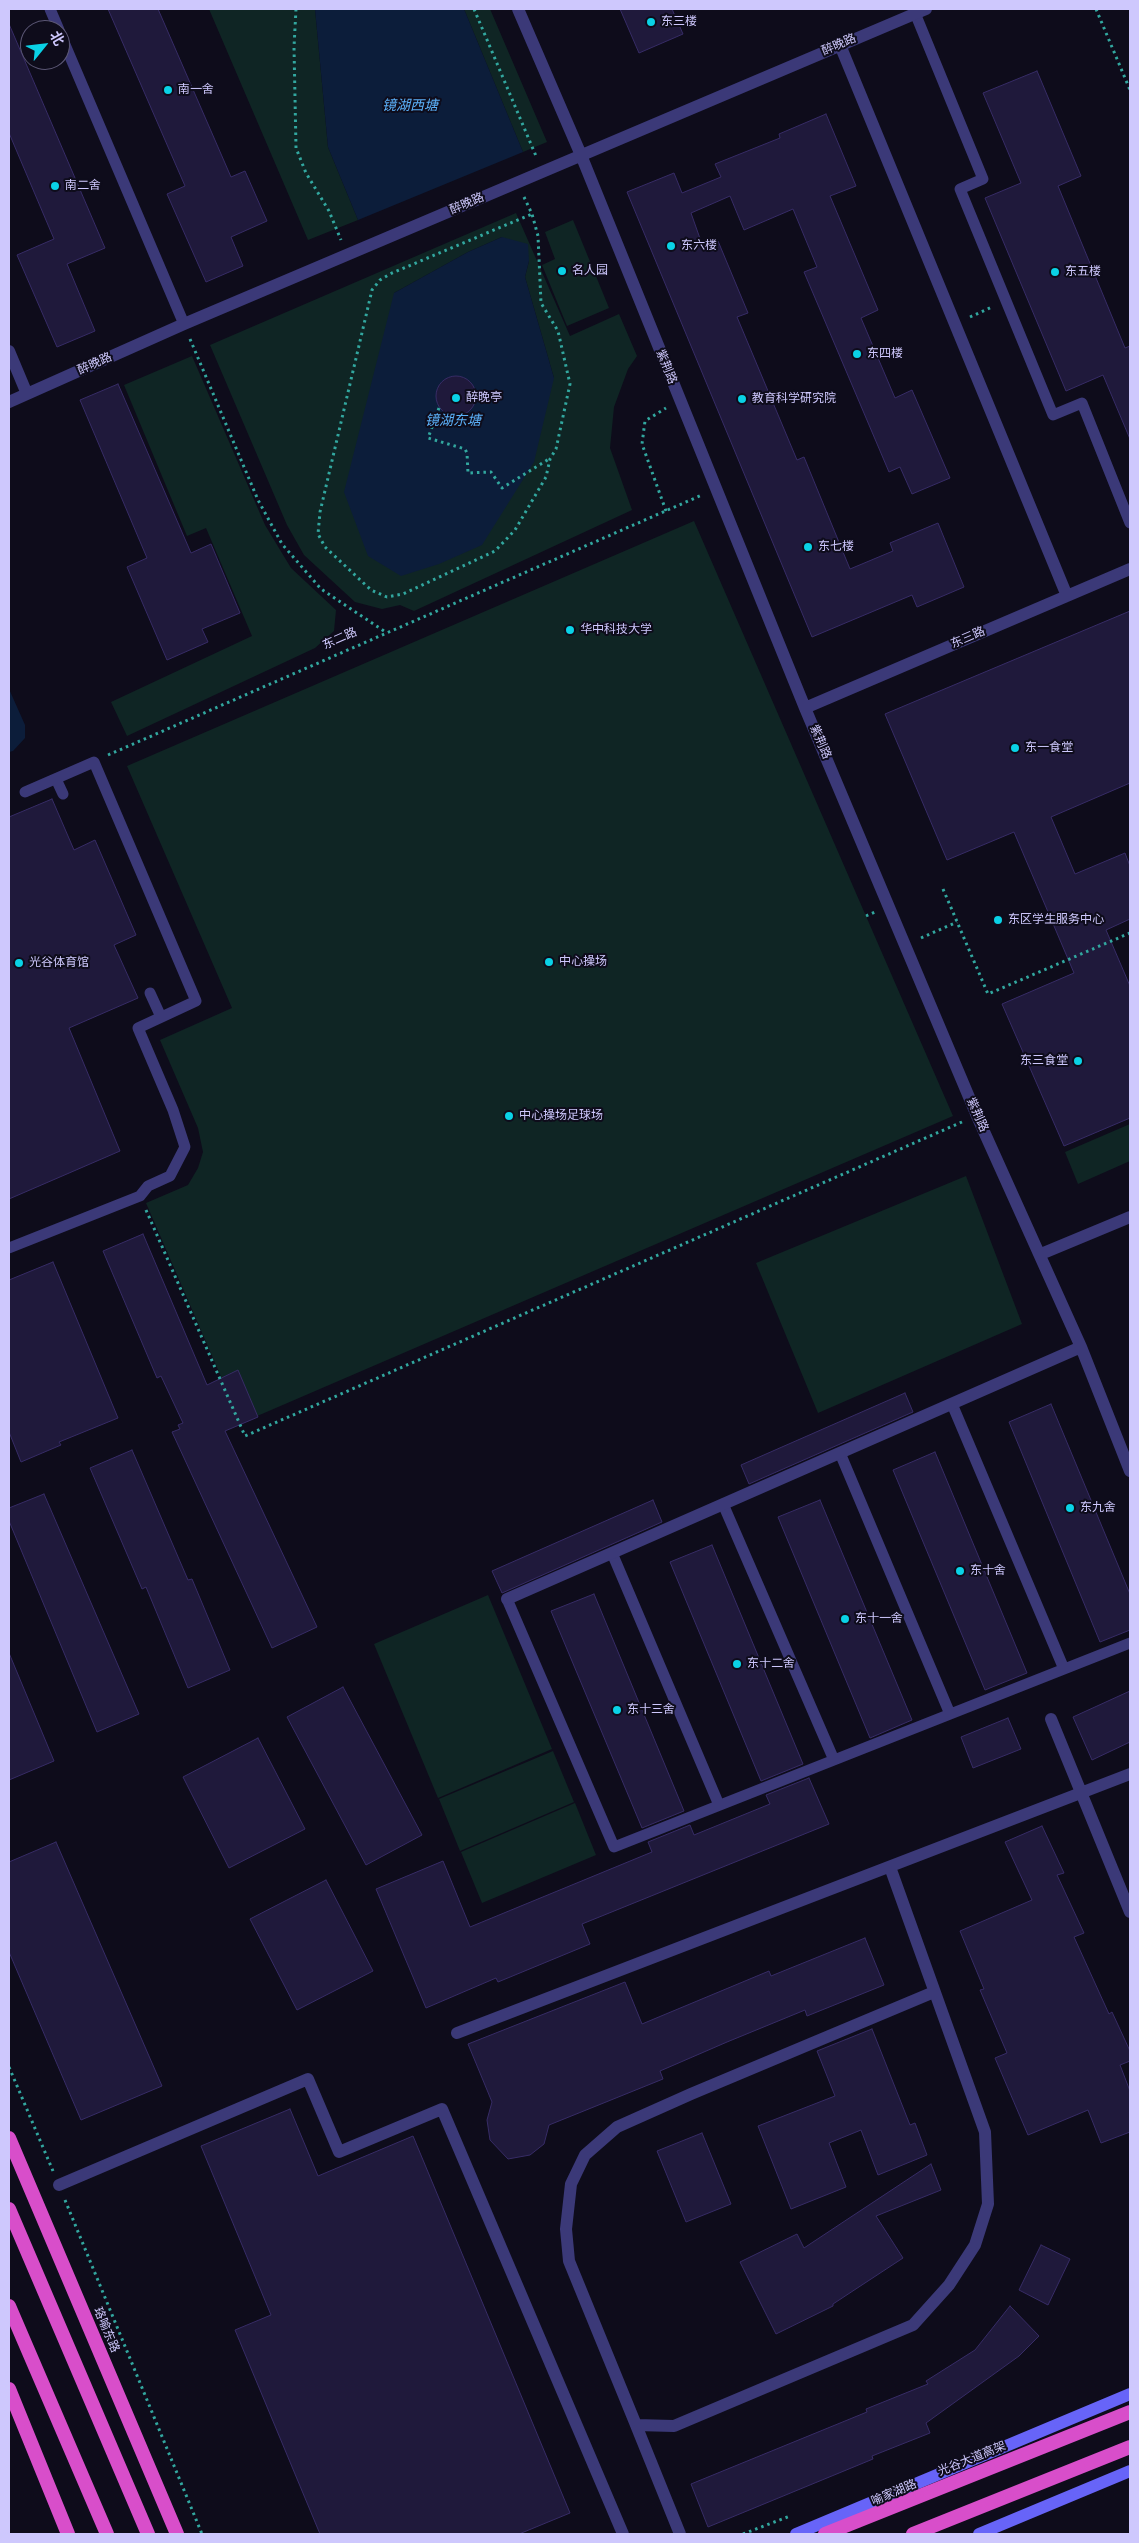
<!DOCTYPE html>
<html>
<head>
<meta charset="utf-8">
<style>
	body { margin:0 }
	#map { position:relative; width:1139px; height:2543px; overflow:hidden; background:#0e0c1b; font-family:"DejaVu Sans","Noto Sans SC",sans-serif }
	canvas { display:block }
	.frame { position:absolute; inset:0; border:10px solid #cec8fd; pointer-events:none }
	.north { position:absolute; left:20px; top:20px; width:50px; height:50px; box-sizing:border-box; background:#0e0c1b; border:1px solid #5b5775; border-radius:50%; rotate:61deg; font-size:14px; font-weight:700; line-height:20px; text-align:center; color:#cec8fd }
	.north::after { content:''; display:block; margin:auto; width:18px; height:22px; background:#0ad2e6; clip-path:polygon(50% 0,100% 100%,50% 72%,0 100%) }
</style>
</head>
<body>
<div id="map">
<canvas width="1139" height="2543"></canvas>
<div class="frame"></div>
<div class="north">北</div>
</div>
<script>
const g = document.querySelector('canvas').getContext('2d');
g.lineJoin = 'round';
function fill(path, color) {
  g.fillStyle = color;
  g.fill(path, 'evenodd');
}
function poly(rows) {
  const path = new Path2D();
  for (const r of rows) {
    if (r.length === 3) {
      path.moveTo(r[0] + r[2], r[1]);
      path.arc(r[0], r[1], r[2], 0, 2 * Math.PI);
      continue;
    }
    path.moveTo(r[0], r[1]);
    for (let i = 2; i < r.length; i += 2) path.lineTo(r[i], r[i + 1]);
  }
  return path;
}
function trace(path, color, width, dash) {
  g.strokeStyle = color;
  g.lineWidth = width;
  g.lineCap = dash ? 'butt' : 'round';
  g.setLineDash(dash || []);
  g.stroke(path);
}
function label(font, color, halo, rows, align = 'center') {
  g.font = font + ' "DejaVu Sans","Noto Sans SC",sans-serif';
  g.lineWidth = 4;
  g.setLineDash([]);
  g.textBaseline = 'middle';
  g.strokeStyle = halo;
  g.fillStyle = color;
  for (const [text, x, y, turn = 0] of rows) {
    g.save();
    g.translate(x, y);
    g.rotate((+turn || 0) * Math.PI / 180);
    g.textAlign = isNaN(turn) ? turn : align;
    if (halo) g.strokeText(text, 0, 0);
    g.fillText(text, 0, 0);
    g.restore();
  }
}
const green = poly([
	[209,9,315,9,328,147,358,220,308,240],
	[464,9,490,9,547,142,523,152],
	[516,213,570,336,619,314,637,356,628,369,614,407,610,448,632,510,414,611,400,605,382,609,355,602,304,555,287,525,210,345],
	[502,237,529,261,525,277,554,378,394,293,468,252],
	[573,220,609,308,567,326,542,265,555,259,545,232],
	[192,356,265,525,291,568,336,610,334,631,315,648,127,736,111,702,252,636,206,528,187,536,124,385],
	[694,521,953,1116,241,1423,146,1203,188,1185,198,1168,203,1152,198,1128,160,1040,232,1008,127,766],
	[1130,1124,1130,1161,1078,1184,1065,1152],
	[966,1176,1022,1324,818,1413,756,1263],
	[488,1595,552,1749,438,1798,374,1644],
	[553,1751,574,1802,460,1851,439,1799],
	[575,1803,596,1855,482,1903,461,1852]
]);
const water = poly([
	[315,9,464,9,523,152,358,220,328,147],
	[502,237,528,244,529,261,525,277,554,378,534,462,482,545,439,564,401,576,368,556,344,492,394,293,468,252],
	[9,689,25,725,25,738,13,751,9,752]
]);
const building = poly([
	[108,9,158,9,231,177,245,171,267,221,231,237,243,266,206,282,167,194,185,186,108,9],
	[620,9,672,9,683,34,639,53,620,9],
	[9,24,105,248,67,264,95,331,57,347,17,255,54,239,9,133,9,24],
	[1037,71,1081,176,1058,186,1125,348,1130,346,1130,439,1103,375,1066,391,985,198,1021,183,983,93,1037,71],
	[826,114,856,186,830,196,878,310,861,318,895,398,912,390,950,478,912,494,900,467,889,472,804,272,817,267,793,209,744,230,730,196,691,213,703,247,718,241,748,313,737,317,797,460,804,457,850,569,893,551,890,543,938,523,964,587,917,607,912,595,812,637,627,192,674,173,682,193,721,177,715,164,780,138,779,134,826,114],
	[456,396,20],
	[118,384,191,553,211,544,240,613,202,629,208,642,167,660,127,567,147,558,80,400,118,384],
	[1130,611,1130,783,1051,817,1075,874,1125,853,1130,866,1130,919,1106,930,1130,986,1130,1118,1064,1146,1002,1004,1074,973,1014,832,947,860,885,714,1130,611],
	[52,799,74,850,95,840,136,935,114,945,138,998,69,1028,120,1151,9,1199,9,817,52,799],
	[143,1234,207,1385,238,1370,258,1417,225,1431,317,1627,272,1648,172,1432,180,1429,178,1425,183,1423,161,1376,157,1378,103,1251,143,1234],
	[53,1262,118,1418,59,1442,61,1445,21,1462,9,1432,9,1280,53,1262],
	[905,1393,913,1412,749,1484,741,1465,905,1393],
	[1051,1404,1130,1594,1130,1630,1100,1642,1009,1422,1051,1404],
	[132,1450,188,1580,192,1579,230,1670,188,1688,146,1587,142,1589,90,1468,132,1450],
	[935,1452,1027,1673,985,1690,893,1470,935,1452],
	[44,1494,139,1714,97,1732,9,1521,9,1508,44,1494],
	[653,1500,662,1522,502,1593,492,1571,653,1500],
	[820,1500,912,1720,870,1738,778,1517,820,1500],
	[712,1545,803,1764,761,1781,670,1562,712,1545],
	[594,1594,684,1811,642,1828,551,1611,594,1594],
	[9,1653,54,1761,9,1780,9,1653],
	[343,1687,422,1835,366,1865,287,1717,343,1687],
	[1130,1691,1130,1742,1092,1760,1073,1717,1130,1691],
	[1008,1718,1021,1749,973,1768,961,1737,1008,1718],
	[258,1738,305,1829,229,1868,183,1777,258,1738],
	[809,1778,829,1824,582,1924,590,1944,498,1982,496,1978,426,2008,376,1889,443,1861,470,1927,652,1852,648,1842,690,1825,694,1835,770,1804,766,1795,809,1778],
	[1042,1826,1064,1873,1057,1875,1084,1933,1074,1937,1109,2014,1112,2012,1130,2051,1130,2061,1120,2065,1130,2091,1130,2132,1101,2143,1088,2110,1028,2135,995,2058,1007,2053,980,1990,984,1989,960,1931,1032,1900,1005,1842,1042,1826],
	[56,1842,162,2086,81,2120,9,1952,9,1862,56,1842],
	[326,1880,373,1971,297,2010,250,1919,326,1880],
	[865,1938,884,1985,807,2016,805,2010,727,2042,660,2071,663,2079,549,2125,544,2144,530,2155,508,2159,490,2140,487,2120,492,2102,468,2044,625,1982,642,2024,769,1971,771,1976,865,1938],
	[872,2029,910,2125,915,2123,927,2155,878,2175,861,2130,829,2143,846,2187,791,2209,758,2126,835,2096,817,2051,872,2029],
	[290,2109,318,2176,413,2136,570,2513,519,2534,320,2534,235,2330,271,2315,201,2146,290,2109],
	[702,2133,731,2204,686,2222,657,2151,702,2133],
	[931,2164,941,2190,876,2216,903,2258,833,2304,833,2306,776,2334,740,2262,797,2234,804,2248,931,2164],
	[1041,2245,1070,2259,1048,2305,1019,2290,1041,2245],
	[1010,2306,1039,2336,1019,2356,926,2423,930,2433,872,2456,873,2459,708,2527,691,2484,867,2412,866,2409,928,2384,926,2381,975,2350,1010,2306]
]);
const path = poly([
	[296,9,294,47,296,148,306,173,329,211,341,240],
	[474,9,536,156],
	[1096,9,1130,90],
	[524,197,532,214,538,236,541,303,558,331,570,384,556,449,550,459,546,477,515,530,495,551,403,594,387,597,371,590,325,547,318,534,320,512,372,290,380,280,392,273,532,214],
	[970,317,992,307],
	[190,339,258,500,282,544,321,589,387,633],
	[439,408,428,438,465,449,467,453,468,473,491,472,502,488,549,459],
	[666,511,642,444,645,421,666,408],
	[108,755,702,495],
	[943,889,988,994,1130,933],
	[866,916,875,912],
	[921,938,957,922],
	[146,1210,245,1436,962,1122],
	[9,2067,53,2171],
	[65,2200,202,2534],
	[743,2534,790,2516]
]);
const service = poly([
	[50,9,59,30],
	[915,13,983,179,960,189,1053,415,1082,403,1130,523],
	[60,33,184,324],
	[56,779,63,794],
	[150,993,161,1017],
	[9,1248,140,1196,148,1186,170,1176,185,1147,173,1110,138,1028,196,1001,94,762,25,792],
	[952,1404,1064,1669],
	[840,1453,950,1714],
	[723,1504,834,1760],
	[612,1553,719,1805],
	[507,1599,614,1847,1130,1643]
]);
const minor = poly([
	[518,9,581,155,805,708,977,1116,1081,1347,1130,1471],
	[840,45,1067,596],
	[9,351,27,394],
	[9,402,184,324,926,9],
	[805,708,1130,569],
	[1041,1254,1130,1217],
	[507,1599,1081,1347],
	[1051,1719,1130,1912],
	[890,1867,985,2132,988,2204,975,2245,949,2285,913,2325,674,2426,636,2425,569,2261,566,2229,571,2184,585,2155,617,2127,691,2094,934,1992],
	[457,2033,1130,1774],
	[59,2185,308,2079,339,2152,442,2109,623,2534],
	[636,2425,680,2534]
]);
const secondary = poly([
	[796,2534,1130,2394],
	[979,2534,1130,2471]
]);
const trunk = poly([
	[9,2138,177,2534],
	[9,2209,148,2534],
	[9,2306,107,2534],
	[9,2389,68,2534],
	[825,2534,1130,2412],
	[913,2534,1130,2447]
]);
const markers = [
	[651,22,5,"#0ad2e6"],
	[168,90,5,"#0ad2e6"],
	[55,186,5,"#0ad2e6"],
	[671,246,5,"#0ad2e6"],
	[562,271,5,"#0ad2e6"],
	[1055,272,5,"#0ad2e6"],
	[857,354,5,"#0ad2e6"],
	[456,398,5,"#0ad2e6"],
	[742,399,5,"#0ad2e6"],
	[808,547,5,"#0ad2e6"],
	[570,630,5,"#0ad2e6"],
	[1015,748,5,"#0ad2e6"],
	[998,920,5,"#0ad2e6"],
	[549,962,5,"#0ad2e6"],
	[19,963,5,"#0ad2e6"],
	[1078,1061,5,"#0ad2e6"],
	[509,1116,5,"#0ad2e6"],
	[1070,1508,5,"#0ad2e6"],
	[960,1571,5,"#0ad2e6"],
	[845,1619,5,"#0ad2e6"],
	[737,1664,5,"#0ad2e6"],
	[617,1710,5,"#0ad2e6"]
];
const poiNames = [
	["东三楼",661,22],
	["南一舍",178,90],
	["南二舍",65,186],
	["东六楼",681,246],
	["名人园",572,271],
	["东五楼",1065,272],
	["东四楼",867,354],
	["醉晚亭",466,398],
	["教育科学研究院",752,399],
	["东七楼",818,547],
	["华中科技大学",580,630],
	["东一食堂",1025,748],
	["东区学生服务中心",1008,920],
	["中心操场",559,962],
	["光谷体育馆",29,963],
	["东三食堂",1068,1061,"right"],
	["中心操场足球场",519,1116],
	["东九舍",1080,1508],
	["东十舍",970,1571],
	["东十一舍",855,1619],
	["东十二舍",747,1664],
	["东十三舍",627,1710]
];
const streetNames = [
	["醉晚路",839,45,-23],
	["醉晚路",467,204,-23],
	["醉晚路",95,364,-24],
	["紫荆路",666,367,68],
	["东三路",968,638,-23],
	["东二路",340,639,-24],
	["紫荆路",820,742,67],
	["紫荆路",977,1115,66],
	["珞喻东路",106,2330,67],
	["光谷大道高架",972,2459,-22],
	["喻家湖路",894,2493,-23]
];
const waterNames = [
	["镜湖西塘",410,106],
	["镜湖东塘",453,421]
];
fill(green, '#0f2524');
fill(water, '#0c1d3a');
fill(building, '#1f193b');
trace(building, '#372c66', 1);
trace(path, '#32a79f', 3, [2.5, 4]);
trace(service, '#3b3978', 11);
trace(minor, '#3b3978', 12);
trace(secondary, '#6764f8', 12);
trace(trunk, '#d84eca', 14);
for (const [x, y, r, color] of markers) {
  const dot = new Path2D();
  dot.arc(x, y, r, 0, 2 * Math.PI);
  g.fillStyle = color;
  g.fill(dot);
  trace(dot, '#0e0c1b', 2);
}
label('12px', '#cec8fd', '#0e0c1b', poiNames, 'left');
label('12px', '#cec8fd', '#0e0c1b', streetNames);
label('italic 14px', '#5bb0f8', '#0e0c1b', waterNames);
</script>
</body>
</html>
